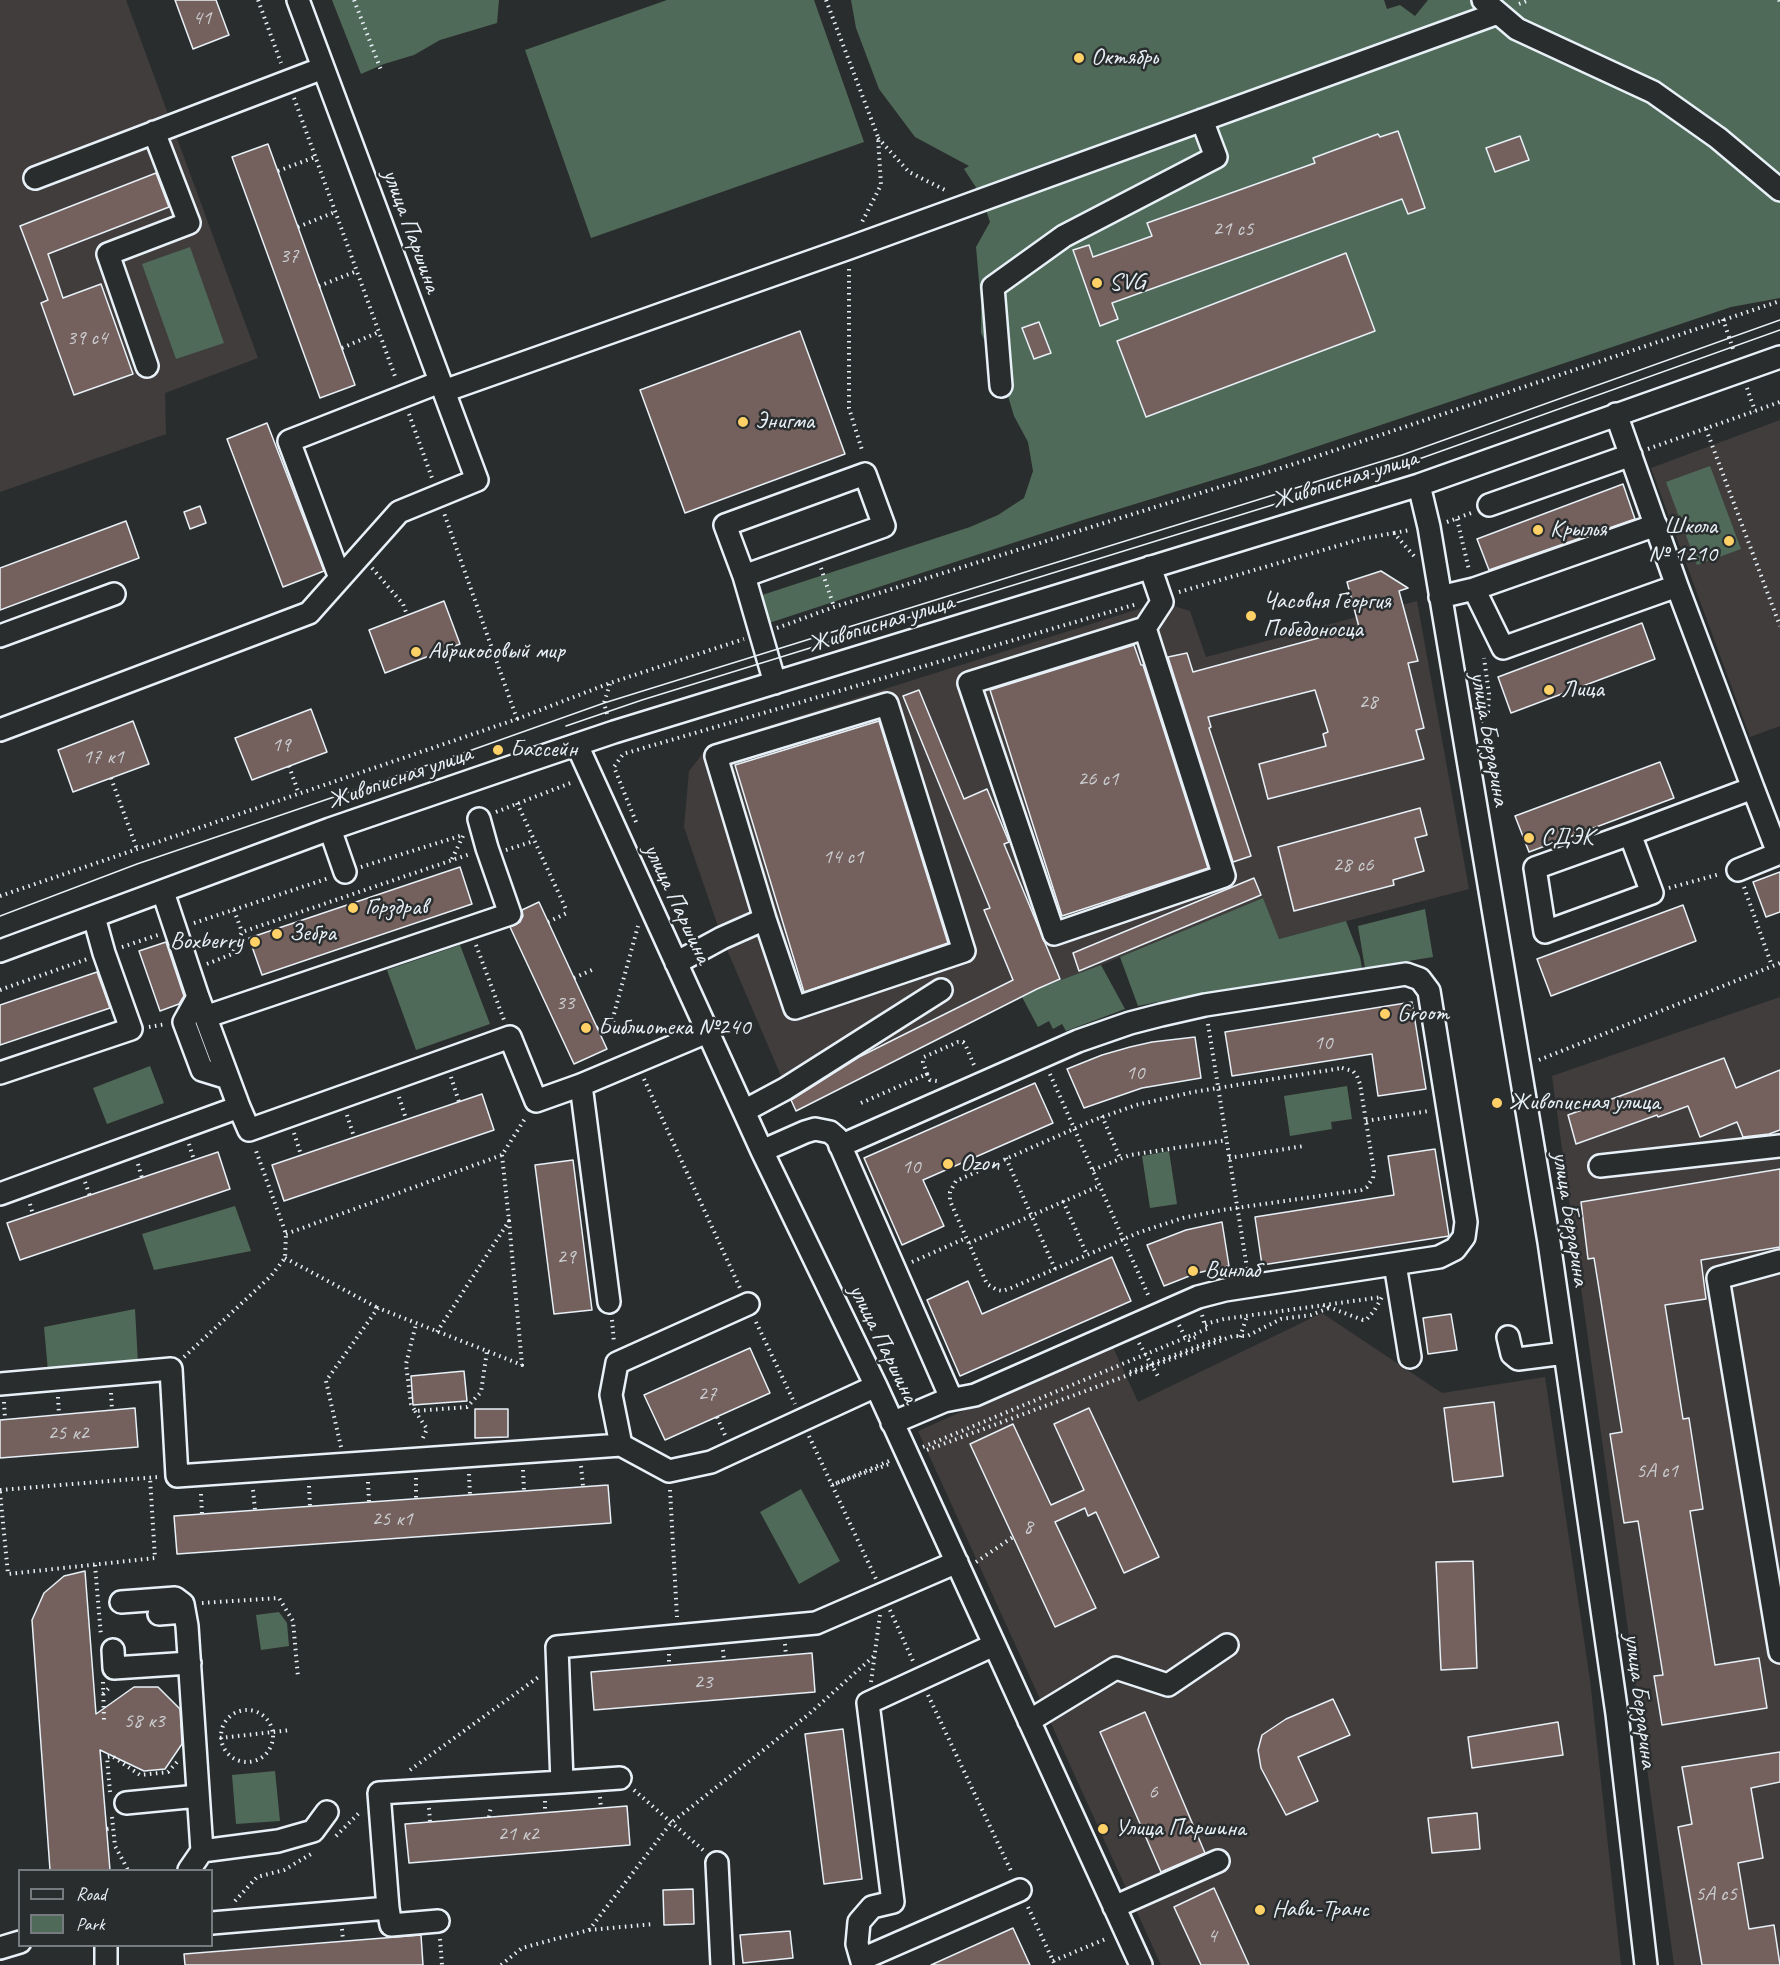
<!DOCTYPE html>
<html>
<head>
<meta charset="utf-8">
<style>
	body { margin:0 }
	#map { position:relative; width:1780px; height:1965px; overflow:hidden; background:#2a2d2e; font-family:Caveat,sans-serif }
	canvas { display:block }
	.legend { position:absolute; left:18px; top:1869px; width:195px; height:78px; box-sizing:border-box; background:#2a2d2e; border:2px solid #767b7f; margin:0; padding:8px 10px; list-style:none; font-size:18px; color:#e8f1f8 }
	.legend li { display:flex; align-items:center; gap:12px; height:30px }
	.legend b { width:30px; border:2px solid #767b7f }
</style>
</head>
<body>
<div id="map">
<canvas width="1780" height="1965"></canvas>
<ul class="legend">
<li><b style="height:8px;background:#2a2d2e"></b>Road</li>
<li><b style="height:16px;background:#506a59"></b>Park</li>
</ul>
</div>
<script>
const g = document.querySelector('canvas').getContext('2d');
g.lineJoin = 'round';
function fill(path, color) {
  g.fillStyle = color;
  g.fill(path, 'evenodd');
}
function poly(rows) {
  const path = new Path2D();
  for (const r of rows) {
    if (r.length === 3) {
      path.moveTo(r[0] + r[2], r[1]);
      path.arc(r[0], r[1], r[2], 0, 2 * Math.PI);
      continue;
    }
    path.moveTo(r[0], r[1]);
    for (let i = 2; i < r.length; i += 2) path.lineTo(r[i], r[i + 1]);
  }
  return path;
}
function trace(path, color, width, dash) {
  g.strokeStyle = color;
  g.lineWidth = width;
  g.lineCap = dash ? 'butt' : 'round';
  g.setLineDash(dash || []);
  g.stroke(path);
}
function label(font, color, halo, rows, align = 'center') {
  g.font = font + ' Caveat,sans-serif';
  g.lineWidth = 5;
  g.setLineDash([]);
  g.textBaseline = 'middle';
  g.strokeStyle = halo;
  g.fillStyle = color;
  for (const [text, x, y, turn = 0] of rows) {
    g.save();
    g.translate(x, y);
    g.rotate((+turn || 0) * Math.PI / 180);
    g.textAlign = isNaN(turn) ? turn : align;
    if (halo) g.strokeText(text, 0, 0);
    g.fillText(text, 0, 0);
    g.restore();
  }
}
const built = poly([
	[0,0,126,0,258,358,165,393,166,434,0,492],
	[1780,420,1780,726,1750,737,1651,468],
	[1417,601,1469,889,1278,939,1263,898,1101,965,1037,989,796,1111,722,938,684,827,689,771,710,744,1161,602,1190,611,1206,657],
	[1780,997,1780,1965,1674,1965,1552,1076],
	[1322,1313,1442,1393,1545,1377,1590,1680,1621,1965,1161,1965,918,1431,1112,1345,1138,1402]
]);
const green = poly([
	[332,0,499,0,497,23,440,40,414,55,384,64,361,74],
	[667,0,814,0,864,142,591,238,525,50],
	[851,0,1384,0,1387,9,1400,5,1415,16,1428,0,1780,0,1780,298,1731,307,1262,465,1083,520,766,624,753,598,970,527,998,515,1024,498,1033,471,1028,442,1014,416,1005,386,981,333,981,304,976,247,990,222,981,195,964,169,969,166,915,137,879,89,856,28],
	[190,247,224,343,176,359,142,264],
	[1710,466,1741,549,1697,565,1666,482],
	[1263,898,1279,939,1346,921,1360,957,1363,974,1182,997,1138,1006,1120,957],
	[1425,909,1433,957,1365,968,1358,926],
	[460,945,490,1024,416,1050,387,970],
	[1101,965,1125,1009,1066,1031,1062,1024,1053,1029,1049,1021,1038,1027,1022,997,1037,989],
	[150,1066,164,1103,107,1124,93,1088],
	[1347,1086,1352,1119,1331,1122,1332,1129,1290,1136,1284,1096],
	[1169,1151,1177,1204,1150,1208,1142,1156],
	[235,1206,251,1251,154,1270,142,1234],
	[135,1309,138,1363,48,1371,44,1327],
	[801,1489,840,1561,799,1584,760,1512],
	[279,1612,287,1623,289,1646,261,1650,256,1615],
	[275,1771,280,1821,236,1824,232,1775]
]);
const building = poly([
	[175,0,216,0,229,35,193,49,175,0],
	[1398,131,1425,208,1408,214,1402,199,1112,303,1118,319,1100,326,1073,250,1089,245,1093,257,1152,236,1147,223,1315,163,1313,158,1378,134,1380,137,1398,131],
	[1520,136,1529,160,1495,172,1486,148,1520,136],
	[268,144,355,385,320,398,232,157,268,144],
	[156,173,169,207,48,254,63,298,101,284,133,374,74,395,41,303,48,300,20,226,156,173],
	[1346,253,1375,331,1146,417,1117,341,1346,253],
	[1039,322,1051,353,1034,359,1022,328,1039,322],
	[800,331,845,454,685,513,640,390,800,331],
	[267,423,324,571,283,587,227,439,267,423],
	[1623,484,1635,519,1489,570,1477,539,1623,484],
	[200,506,206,523,190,529,184,512,200,506],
	[126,521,139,558,0,610,0,568,126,521],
	[1381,571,1408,588,1399,591,1418,661,1408,663,1424,728,1416,730,1424,759,1268,799,1259,764,1326,746,1323,734,1328,732,1315,690,1208,717,1211,727,1209,728,1251,856,1233,862,1168,657,1187,653,1193,672,1359,627,1347,582,1381,571],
	[444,601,460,644,385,673,369,630,444,601],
	[1642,623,1655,659,1511,713,1498,677,1642,623],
	[1134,645,1141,665,1143,665,1208,868,1062,916,990,690,1134,645],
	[919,690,964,799,987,789,1009,842,1004,844,1060,979,1037,989,796,1111,791,1100,859,1057,1013,980,984,910,990,908,903,696,919,690],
	[311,709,327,752,252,780,235,738,311,709],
	[133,721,149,764,73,792,58,750,133,721],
	[879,721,948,943,804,992,735,765,879,721],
	[1660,762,1674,798,1529,852,1515,816,1660,762],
	[1420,808,1427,835,1415,838,1424,871,1393,880,1394,885,1294,911,1278,847,1420,808],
	[460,867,472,904,262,975,249,938,460,867],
	[1780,872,1780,912,1766,917,1753,882,1780,872],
	[1254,878,1261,895,1079,971,1073,953,1254,878],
	[539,902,607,1049,574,1064,510,927,520,922,523,916,522,910,539,902],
	[1683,905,1696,941,1551,996,1537,959,1683,905],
	[166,942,184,996,179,1004,160,1011,139,951,166,942],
	[97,972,110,1008,0,1045,0,1005,97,972],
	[1412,1002,1426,1089,1378,1096,1372,1054,1232,1076,1225,1032,1412,1002],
	[1195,1037,1201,1078,1142,1088,1084,1108,1067,1069,1102,1055,1130,1047,1152,1042,1195,1037],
	[1724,1058,1736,1088,1780,1070,1780,1130,1769,1134,1743,1137,1737,1122,1700,1137,1688,1106,1658,1117,1657,1115,1576,1144,1568,1115,1724,1058],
	[1035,1083,1053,1123,923,1180,944,1226,902,1245,864,1158,1035,1083],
	[482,1094,494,1130,284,1201,272,1165,482,1094],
	[1435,1149,1449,1236,1262,1265,1255,1217,1394,1195,1388,1156,1435,1149],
	[218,1152,230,1189,20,1260,7,1223,218,1152],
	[573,1160,592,1310,554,1314,535,1165,573,1160],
	[1780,1169,1780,1247,1701,1260,1706,1299,1665,1305,1683,1419,1689,1418,1703,1509,1690,1511,1715,1665,1759,1658,1767,1708,1662,1725,1654,1676,1663,1675,1638,1521,1624,1523,1610,1434,1622,1432,1594,1258,1588,1259,1581,1202,1780,1169],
	[1222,1222,1229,1266,1197,1273,1164,1286,1147,1245,1186,1230,1222,1222],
	[1112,1257,1131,1301,960,1376,927,1300,968,1281,982,1314,1112,1257],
	[1451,1314,1457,1350,1428,1354,1423,1318,1451,1314],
	[750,1348,770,1393,665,1440,644,1395,750,1348],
	[464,1371,467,1401,413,1405,411,1376,464,1371],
	[1494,1402,1503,1476,1453,1482,1444,1408,1494,1402],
	[135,1408,138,1447,0,1458,0,1420,135,1408],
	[1089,1408,1159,1557,1124,1573,1096,1512,1088,1516,1085,1508,1055,1522,1096,1608,1055,1627,970,1444,1013,1424,1051,1505,1084,1490,1054,1424,1089,1408],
	[475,1409,508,1409,508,1437,475,1438,475,1409],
	[608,1485,611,1523,177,1554,174,1516,608,1485],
	[1473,1561,1477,1668,1441,1670,1436,1562,1473,1561],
	[85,1571,96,1714,134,1687,158,1687,180,1709,182,1744,165,1769,144,1771,100,1750,110,1870,50,1870,32,1620,44,1593,64,1576,85,1571],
	[812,1653,815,1692,594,1710,591,1672,812,1653],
	[1333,1699,1350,1735,1298,1757,1318,1801,1286,1815,1261,1768,1258,1750,1262,1735,1286,1719,1333,1699],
	[1145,1712,1205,1853,1161,1872,1100,1732,1145,1712],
	[1558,1722,1563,1755,1472,1768,1468,1737,1558,1722],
	[843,1729,862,1879,824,1884,805,1734,843,1729],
	[1780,1752,1780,1782,1751,1788,1763,1858,1738,1863,1749,1929,1774,1925,1780,1965,1702,1965,1678,1827,1692,1824,1682,1767,1780,1752],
	[627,1806,630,1845,409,1863,405,1824,627,1806],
	[1477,1813,1480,1849,1432,1853,1428,1818,1477,1813],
	[1214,1888,1249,1965,1201,1965,1174,1907,1214,1888],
	[693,1889,694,1924,664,1925,663,1890,693,1889],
	[1013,1928,1030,1965,931,1965,1013,1928],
	[790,1931,793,1958,743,1963,740,1935,790,1931],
	[421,1935,423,1965,185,1965,184,1954,421,1935]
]);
const path = poly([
	[258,0,281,63],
	[354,0,381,70],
	[826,0,878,137,881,185,862,222],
	[1779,0,1780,3],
	[1519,4,1529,0],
	[294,98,396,379],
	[878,138,909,172,947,191],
	[278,171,315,157],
	[298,227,335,212],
	[849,269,849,408,862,450],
	[319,286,357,271],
	[1723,319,1734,352],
	[342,348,379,332],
	[1747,388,1755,411],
	[409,414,432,478],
	[1706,429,1780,626],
	[1648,449,1780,402],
	[1457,519,1469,570],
	[1447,522,1474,512],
	[1394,533,1410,530],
	[372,568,403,604,407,615],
	[821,568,834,607],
	[1179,592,1361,539,1394,533,1414,556],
	[777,628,834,607,1297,463,1780,301],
	[607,714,604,703,610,684],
	[517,719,610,683,744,639],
	[1481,722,1488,712,1489,694,1484,658],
	[289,766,299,794],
	[111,778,137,849],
	[517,803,566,909],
	[496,812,573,782],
	[636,822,614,767,623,754,1137,604],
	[506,850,534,841],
	[452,859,463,836],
	[361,867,463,835],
	[1744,887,1772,966],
	[1669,888,1720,874],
	[0,896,517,719,444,513],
	[234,910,242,932],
	[548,922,567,913],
	[194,923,329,878],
	[476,945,504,1020],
	[122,947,158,935],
	[207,964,232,954,242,932,470,854],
	[574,978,594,969],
	[0,990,87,959],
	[614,1014,638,926],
	[1208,1024,1247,1268],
	[149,1027,166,1024],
	[597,1028,616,1019],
	[1539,1060,1780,963],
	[1342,1068,1353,1071,1357,1076,1360,1084,1374,1171,1373,1178,1367,1187,1361,1190,1222,1210,1183,1218,1140,1232,1011,1288,1003,1291,997,1290,987,1284,950,1201,950,1192,956,1181,1094,1120,1136,1105,1193,1092,1342,1068],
	[927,1074,930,1080,937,1081],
	[1050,1074,1149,1297],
	[451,1077,459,1102],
	[644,1079,740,1288],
	[399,1097,406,1119],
	[861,1103,927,1074,923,1062,924,1057,958,1042,963,1042,965,1044,974,1065,971,1066],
	[347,1115,354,1137],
	[1102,1116,1120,1158],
	[1366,1121,1429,1111],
	[294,1133,301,1155],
	[189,1144,194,1160],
	[502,1155,509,1221],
	[1006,1158,1055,1269],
	[1229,1158,1304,1146],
	[138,1164,142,1178],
	[1093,1170,1130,1155,1227,1140],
	[85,1182,90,1196],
	[1063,1201,1087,1255],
	[30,1204,33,1215],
	[286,1234,502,1155,526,1117],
	[969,1243,1099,1186],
	[285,1258,378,1308],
	[912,1262,966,1238],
	[612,1320,614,1343],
	[756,1322,795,1404],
	[1205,1324,1224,1319,1382,1297,1374,1311,1367,1319,1363,1320,1323,1305],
	[1179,1325,1186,1339,1189,1340,1196,1337],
	[437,1332,509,1221,522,1365,487,1351],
	[1240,1337,1247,1316],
	[1139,1343,1159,1378],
	[184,1357,271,1276,285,1258,286,1234,255,1148],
	[1130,1372,1222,1337],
	[111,1393,112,1410],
	[58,1397,59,1415],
	[4,1402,5,1419],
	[415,1411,427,1429,422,1440],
	[717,1417,725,1435],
	[809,1436,876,1579],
	[341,1447,326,1381,378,1308,487,1351,481,1392,467,1407,415,1411,411,1404,406,1364,416,1324],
	[923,1447,1209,1328,1205,1326,1202,1315],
	[927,1450,1233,1336,1247,1336,1281,1319,1311,1315,1329,1308],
	[889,1461,832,1485,892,1463],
	[581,1466,583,1486],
	[523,1470,524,1491],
	[469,1474,470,1495],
	[416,1478,416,1498],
	[368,1482,369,1502],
	[309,1486,310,1506],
	[0,1490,158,1477],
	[253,1490,255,1510],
	[670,1490,677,1617],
	[0,1492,8,1574,155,1558,150,1478],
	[201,1494,202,1514],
	[976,1562,1013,1537],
	[95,1565,101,1636],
	[202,1603,279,1598,293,1621,298,1677],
	[890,1610,913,1661],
	[785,1644,786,1656],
	[723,1650,724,1661],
	[669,1654,669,1665],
	[103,1682,104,1721],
	[871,1682,880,1615],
	[103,1694,111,1686],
	[928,1695,1012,1873],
	[247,1736,26],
	[220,1738,291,1730],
	[410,1770,540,1676],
	[634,1790,703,1850],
	[110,1792,107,1757,112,1756,140,1775,168,1772,177,1762],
	[600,1797,601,1808],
	[545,1801,545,1813],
	[429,1808,430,1822],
	[112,1817,115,1846,128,1870],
	[489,1817,491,1806],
	[107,1829,113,1828],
	[336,1836,361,1811],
	[235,1901,257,1877,284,1870,311,1854],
	[1028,1907,1055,1965],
	[342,1929,343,1940],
	[589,1930,654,1924],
	[440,1939,442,1965],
	[1053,1961,1108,1938],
	[501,1965,522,1948,589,1930,671,1823,809,1714,875,1655]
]);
const minor = poly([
	[1483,0,1517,29,1653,92,1718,138,1780,190],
	[35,178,323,68],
	[147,366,108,254,189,223,154,132],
	[1001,386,993,287,1064,236,1216,157,1202,120],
	[444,391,849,248,1498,13],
	[1616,414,1677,586,1753,788,1630,834,1535,868,1545,932,1652,893,1630,834],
	[865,474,884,526,744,576,725,525,865,474],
	[1419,485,1429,527,1549,1242,1617,1714,1646,1965],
	[1489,505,1631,455],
	[744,576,775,683],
	[340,578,289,441,440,382],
	[1474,589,1503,648,1677,586],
	[1440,597,1474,589,1656,525],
	[1145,628,1224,876,1054,934,969,683,1145,628,1162,602,1150,567],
	[0,636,114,594],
	[887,704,964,951,795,1008,765,919,716,756,887,704],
	[0,730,309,613,399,512,477,480,298,0],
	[577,745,762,1151,876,1386,1141,1965],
	[1753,788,1778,853],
	[330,829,345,872],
	[1738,870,1780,853],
	[163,892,198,997,239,1107,249,1130,510,1037,536,1101,581,1085,707,1032],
	[0,951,330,829,531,760,614,732,1419,485,1780,357],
	[676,963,722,938,765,919],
	[198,997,184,1022,202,1070,228,1078],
	[205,1017,510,914,487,848,479,819],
	[0,1073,131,1029,104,953,94,917],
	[581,1085,609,1302],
	[744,1111,785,1089,941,990],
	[840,1146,1078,1041,1130,1023,1161,1015,1205,1005,1406,974,1420,979,1429,991,1466,1222,1464,1237,1455,1249,1439,1257,1225,1290,1198,1297,975,1395,944,1401,892,1423],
	[762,1151,805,1132,815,1129,830,1132,837,1138,951,1398],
	[1600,1166,1780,1146],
	[0,1194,239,1107],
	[1780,1261,1718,1278,1780,1652],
	[1395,1264,1410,1357],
	[1508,1337,1512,1354,1518,1359,1565,1353],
	[0,1384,171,1369,177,1476,621,1445,669,1471,711,1462,876,1386],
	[621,1445,611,1395,617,1363,748,1304],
	[121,1602,175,1598,183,1604,187,1626,202,1851,189,1870],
	[159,1614,184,1612],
	[113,1650,114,1668,190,1663],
	[1029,1721,1116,1668,1168,1685,1227,1645],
	[562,1782,620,1778],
	[126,1803,198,1796],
	[202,1851,278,1841,313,1831,327,1812],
	[717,1863,722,1965],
	[1114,1907,1218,1861],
	[388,1908,391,1925,438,1921],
	[212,1923,388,1908,379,1793,562,1782,557,1647,816,1623,957,1562],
	[106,1946,106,1965],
	[0,1948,20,1942],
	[862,1959,1020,1890],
	[863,1965,857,1944,859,1922,872,1907,893,1902,868,1703,994,1645]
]);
const tram = poly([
	[566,726,642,700,1405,464,1780,330],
	[0,916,137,864,469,751,604,703,1402,455,1780,320]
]);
const markers = [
	[1079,58,6,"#ffd166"],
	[1097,283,6,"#ffd166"],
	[743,422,6,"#ffd166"],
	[1538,530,6,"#ffd166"],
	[1729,541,6,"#ffd166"],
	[1251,616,6,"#ffd166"],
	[416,652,6,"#ffd166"],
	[1549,690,6,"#ffd166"],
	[498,750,6,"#ffd166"],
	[1529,838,6,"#ffd166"],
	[353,908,6,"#ffd166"],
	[277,934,6,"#ffd166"],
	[255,942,6,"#ffd166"],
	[1385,1014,6,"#ffd166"],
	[586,1028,6,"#ffd166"],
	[1497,1103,6,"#ffd166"],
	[948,1164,6,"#ffd166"],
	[1193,1271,6,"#ffd166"],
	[1103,1829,6,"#ffd166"],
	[1260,1910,6,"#ffd166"]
];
const numberNames = [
	["41",202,18],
	["21 с5",1233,229],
	["37",289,256],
	["39 с4",87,338],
	["28",1368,702],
	["19",281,745],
	["17 к1",103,757],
	["26 с1",1098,779],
	["14 с1",843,857],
	["28 с6",1353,865],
	["33",565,1003],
	["10",1323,1043],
	["10",1135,1073],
	["10",911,1167],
	["29",566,1257],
	["27",707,1394],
	["25 к2",68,1433],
	["5А с1",1657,1471],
	["25 к1",392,1519],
	["8",1028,1527],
	["23",703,1682],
	["58 к3",144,1721],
	["6",1153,1792],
	["21 к2",518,1834],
	["5А с5",1716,1894],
	["4",1212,1936]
];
const poiNames = [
	["Октябрь",1091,58],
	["SVG",1109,283],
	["Энигма",755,422],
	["Школа",1717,527,"right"],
	["№ 1210",1717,555,"right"],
	["Крылья",1550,530],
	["Часовня Георгия",1263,602],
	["Победоносца",1263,630],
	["Абрикосовый мир",428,652],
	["Лица",1561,690],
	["Бассейн",510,750],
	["СДЭК",1541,838],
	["Горздрав",365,908],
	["Зебра",289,934],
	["Boxberry",243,942,"right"],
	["Groom",1397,1014],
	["Библиотека №240",598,1028],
	["Живописная улица",1509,1103],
	["Ozon",960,1164],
	["Винлаб",1205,1271],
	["Улица Паршина",1115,1829],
	["Нави-Транс",1272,1910]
];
const streetNames = [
	["улица Паршина",411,231,70],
	["Живописная улица",1345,480,-17],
	["Живописная улица",881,624,-17],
	["улица Берзарина",1489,739,80],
	["Живописная улица",400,778,-19],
	["улица Паршина",677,904,65],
	["улица Берзарина",1570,1219,81],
	["улица Паршина",883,1344,64],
	["улица Берзарина",1640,1701,83]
];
fill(built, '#403d3c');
fill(green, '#506a59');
fill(building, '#74615d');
trace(building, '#e8f1f8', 1.5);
trace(minor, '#e8f1f8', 26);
trace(path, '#e8f1f8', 4, [1.5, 4.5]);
trace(minor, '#2a2d2e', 21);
trace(tram, '#e8f1f8', 1.5);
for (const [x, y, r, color] of markers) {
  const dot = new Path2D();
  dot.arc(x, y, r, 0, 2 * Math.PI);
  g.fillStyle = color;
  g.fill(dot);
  trace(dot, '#2a2d2e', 2);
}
label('21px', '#cbcdd1', null, numberNames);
label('24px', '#e8f1f8', '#2a2d2e', poiNames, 'left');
label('24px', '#e8f1f8', '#2a2d2e', streetNames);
</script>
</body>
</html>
